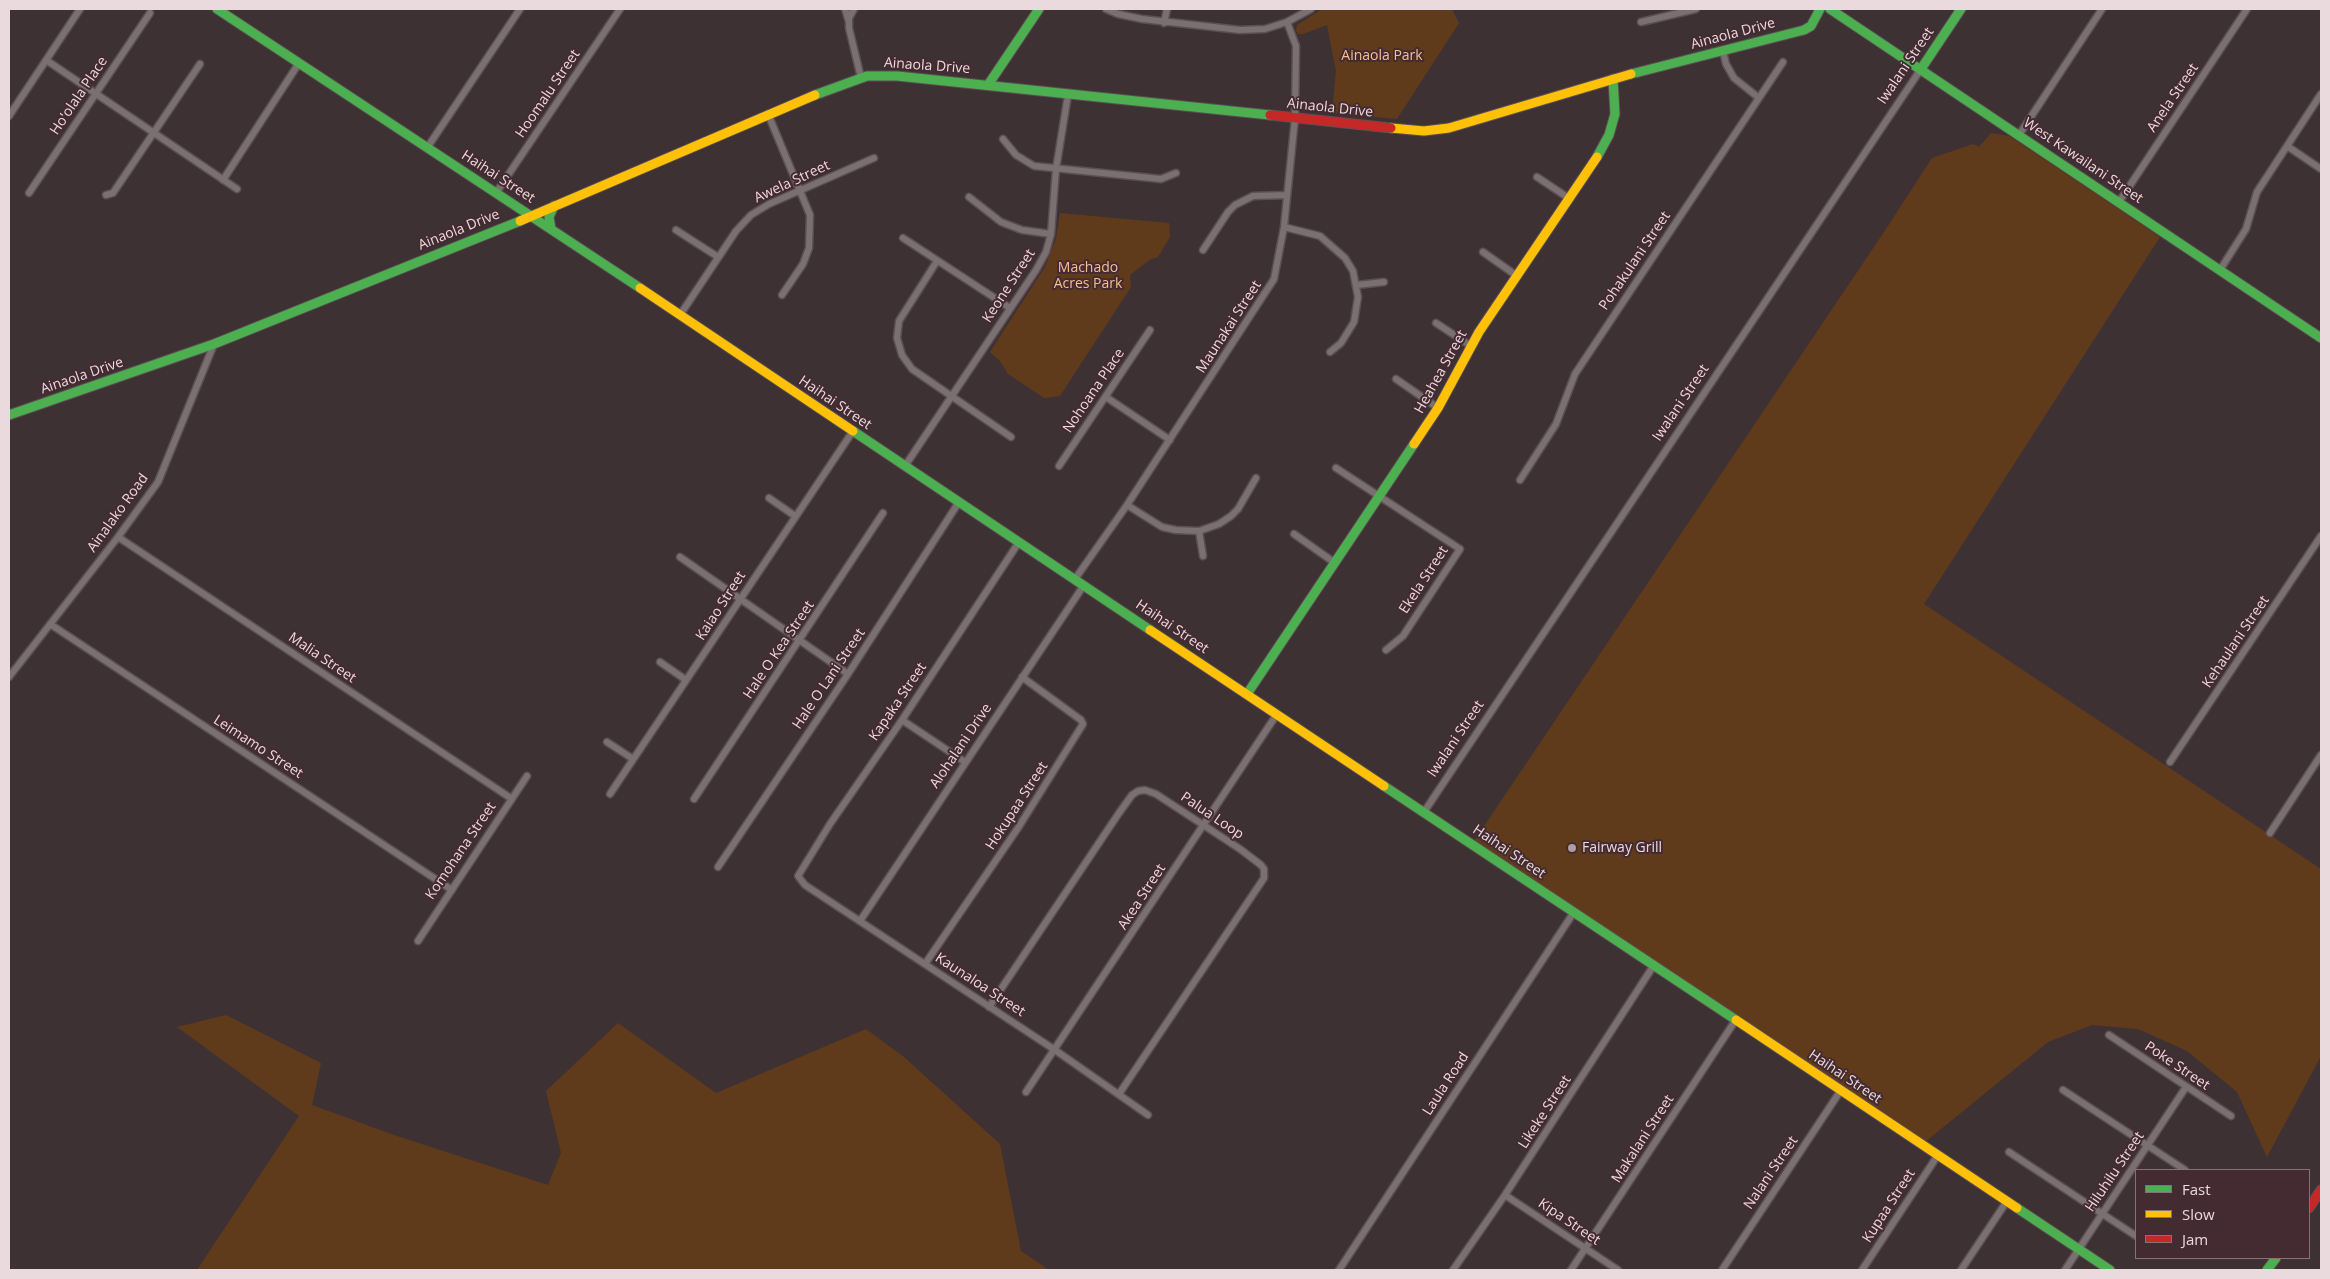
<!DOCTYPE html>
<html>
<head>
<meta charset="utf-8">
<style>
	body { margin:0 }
	#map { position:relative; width:2330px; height:1279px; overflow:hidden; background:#3e3134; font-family:"Open Sans",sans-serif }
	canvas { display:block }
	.frame { position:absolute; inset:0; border:10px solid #ead9dd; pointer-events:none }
	.legend { position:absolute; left:2135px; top:1169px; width:175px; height:90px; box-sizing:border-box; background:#442b31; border:1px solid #867176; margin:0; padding:6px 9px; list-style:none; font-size:15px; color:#ead9dd }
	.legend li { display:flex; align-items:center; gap:10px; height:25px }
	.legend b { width:25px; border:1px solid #867176 }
</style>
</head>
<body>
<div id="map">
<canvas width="2330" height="1279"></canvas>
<div class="frame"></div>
<ul class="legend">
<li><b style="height:6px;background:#4caf50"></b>Fast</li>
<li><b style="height:6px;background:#ffc107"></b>Slow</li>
<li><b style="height:6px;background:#c62828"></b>Jam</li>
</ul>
</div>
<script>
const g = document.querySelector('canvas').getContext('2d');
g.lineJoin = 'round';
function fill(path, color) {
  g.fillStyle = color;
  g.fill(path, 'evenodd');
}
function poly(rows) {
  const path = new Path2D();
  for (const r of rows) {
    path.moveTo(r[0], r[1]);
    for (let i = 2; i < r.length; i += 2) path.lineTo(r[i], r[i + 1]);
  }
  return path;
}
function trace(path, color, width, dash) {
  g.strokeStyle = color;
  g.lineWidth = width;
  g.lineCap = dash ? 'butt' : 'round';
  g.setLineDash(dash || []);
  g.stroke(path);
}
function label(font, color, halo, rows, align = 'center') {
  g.font = font + ' "Open Sans",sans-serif';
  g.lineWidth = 4;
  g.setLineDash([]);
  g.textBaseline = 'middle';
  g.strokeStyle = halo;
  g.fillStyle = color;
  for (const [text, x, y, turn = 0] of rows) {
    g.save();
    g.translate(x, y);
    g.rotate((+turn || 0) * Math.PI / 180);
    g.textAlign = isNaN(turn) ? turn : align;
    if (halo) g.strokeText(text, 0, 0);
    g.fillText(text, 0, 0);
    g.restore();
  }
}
const green = poly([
	[1322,9,1452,9,1459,23,1397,119,1332,113,1336,71,1327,25,1303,34,1298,34,1296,31,1297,25],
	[1991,133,2009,136,2160,237,1924,604,2321,869,2321,1056,2267,1157,2237,1092,2187,1051,2138,1029,2092,1025,2048,1042,1925,1142,1474,841,1882,235,1932,158,1973,144,1979,147],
	[1060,213,1169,223,1170,237,1158,257,1151,259,1130,275,1131,287,1060,396,1044,398,1008,374,1000,361,990,352,1045,267,1056,239],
	[226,1015,321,1063,312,1105,394,1135,548,1185,561,1153,546,1091,618,1023,716,1093,866,1029,904,1057,1000,1144,1021,1251,1049,1270,197,1270,299,1116,177,1027]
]);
const street = poly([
	[845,9,849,22],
	[854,9,849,18,849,28,861,78],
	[1106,9,1118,14,1142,19,1240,30,1265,29,1287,22,1311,9],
	[1641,22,1696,9],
	[1164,23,1167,9],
	[1723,51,1726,64,1734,78,1759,98],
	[46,60,237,189],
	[768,114,810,215,809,248,803,264,782,295],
	[9,116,80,9],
	[2019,135,2102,9],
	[1003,139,1016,155,1034,166,1161,179,1176,173],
	[2287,146,2321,169],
	[427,148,520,9],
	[1537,177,1570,199],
	[223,180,299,63],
	[29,193,150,13],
	[496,193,620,9],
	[106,195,113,193,200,64],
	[969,197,1001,222,1022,230,1051,234],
	[2119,202,2247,9],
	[1284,227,1320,236,1345,258,1353,271,1358,297,1354,322,1341,343,1330,352],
	[676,230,718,257],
	[903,238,1010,308],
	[1203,250,1228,212,1235,205,1253,196,1287,195],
	[1483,252,1517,276],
	[937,261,899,321,897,338,902,355,912,369,1011,437],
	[2220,270,2246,229,2257,192,2321,94],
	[1357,285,1384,282],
	[680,315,736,231,751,215,769,204,874,158],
	[1436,323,1471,346],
	[1396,379,1438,408],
	[1106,397,1170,440],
	[905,466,1036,270,1046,252,1051,234,1056,169,1068,95],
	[1059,466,1150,330],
	[1336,468,1460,549,1403,636,1386,650],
	[1520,480,1556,424,1575,374,1783,62],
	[769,498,795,516],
	[1127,505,1162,527,1176,530,1199,531,1219,524,1231,516,1238,509,1256,478],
	[1199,531,1203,556],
	[1294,534,1335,563],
	[118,537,512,799],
	[1019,542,902,720,830,824,798,876,805,885,1055,1050,1148,1115],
	[680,557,848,674],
	[1075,579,1127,505,1274,279,1284,227,1295,118,1296,46,1287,22],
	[50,624,452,890],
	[660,662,686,680],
	[9,677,118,537,158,482,214,344],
	[902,720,965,762],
	[607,742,633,759],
	[2170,762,2321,536],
	[610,794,853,431],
	[694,799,883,513],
	[1424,812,1921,69],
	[2270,833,2321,755],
	[718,867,848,674,959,502],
	[860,921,1084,585],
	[418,941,527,776],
	[925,964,1018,828,1083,724,1081,720,1022,677],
	[989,1007,1119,813,1132,795,1138,791,1145,790,1156,794,1240,849,1261,865,1264,869,1264,878,1119,1094],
	[2109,1035,2231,1116],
	[2063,1090,2185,1170],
	[1026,1092,1277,714],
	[2009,1152,2136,1236],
	[1505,1195,1618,1270],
	[1339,1270,1574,912],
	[1453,1270,1505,1195,1654,965],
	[1571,1270,1735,1021],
	[1722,1270,1841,1090],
	[1862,1270,1938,1155],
	[1961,1270,2007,1201],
	[2065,1270,2186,1087]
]);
const fast = poly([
	[217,9,640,288],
	[1830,9,2321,338],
	[1921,69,1961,9],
	[1631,74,1804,30,1811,26,1820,9],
	[988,85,1039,9],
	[815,95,867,76,897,76,1270,115],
	[1597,157,1609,135,1615,114,1613,79],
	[551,229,549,217,554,206],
	[9,415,214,344,520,221],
	[853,431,1150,630],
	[1247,694,1414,444],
	[1384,786,1736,1020],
	[2017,1208,2110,1270],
	[2267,1270,2276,1258]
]);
const slow = poly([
	[1391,128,1424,131,1449,128,1631,74],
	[520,221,815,95],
	[640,288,853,431],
	[1414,444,1438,408,1479,332,1597,157],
	[1150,630,1384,786],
	[1736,1020,2017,1208]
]);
const jam = poly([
	[1270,115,1391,128],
	[2309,1208,2321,1190]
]);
const markers = [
	[1572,848,5,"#ae9ea2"]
];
const streetNames = [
	["Ainaola Drive",1733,34,-15],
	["Ainaola Drive",927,66,4],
	["Iwalani Street",1906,66,-56],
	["Hoomalu Street",548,94,-56],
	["Ho'olala Place",79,96,-56],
	["Anela Street",2173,98,-56],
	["Ainaola Drive",1330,108,6],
	["West Kawailani Street",2083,161,34],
	["Haihai Street",498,177,33],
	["Awela Street",792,182,-25],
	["Ainaola Drive",459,230,-22],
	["Pohakulani Street",1635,261,-56],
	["Keone Street",1009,286,-57],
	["Maunakai Street",1229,327,-57],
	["Heahea Street",1441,372,-61],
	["Ainaola Drive",82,376,-19],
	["Nohoana Place",1094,391,-56],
	["Haihai Street",835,403,34],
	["Iwalani Street",1681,403,-56],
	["Ainalako Road",118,513,-54],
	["Ekela Street",1424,580,-57],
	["Kaiao Street",721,606,-57],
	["Haihai Street",1172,627,34],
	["Kehaulani Street",2236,642,-56],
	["Hale O Kea Street",779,650,-56],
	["Malia Street",322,658,34],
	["Hale O Lani Street",829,679,-56],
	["Kapaka Street",898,702,-56],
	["Iwalani Street",1456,739,-56],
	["Alohalani Drive",961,746,-56],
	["Leimamo Street",258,747,33],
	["Hokupaa Street",1017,806,-57],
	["Palua Loop",1212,816,34],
	["Komohana Street",461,851,-56],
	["Haihai Street",1509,852,34],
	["Akea Street",1142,897,-57],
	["Kaunaloa Street",980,985,33],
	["Poke Street",2177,1066,34],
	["Haihai Street",1845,1077,34],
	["Laula Road",1446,1084,-57],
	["Likeke Street",1545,1112,-57],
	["Makalani Street",1643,1139,-57],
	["Hiluhilu Street",2115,1172,-56],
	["Nalani Street",1771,1173,-56],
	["Kupaa Street",1889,1206,-57],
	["Kipa Street",1569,1222,34]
];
const parkNames = [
	["Ainaola Park",1382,56],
	["Machado",1088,268],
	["Acres Park",1088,284]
];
const poiNames = [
	["Fairway Grill",1582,848]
];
fill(green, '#603b1b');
trace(street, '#5c4f53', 9);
trace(fast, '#5c4f53', 11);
trace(slow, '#5c4f53', 11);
trace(jam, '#5c4f53', 11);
trace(street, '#7a6f71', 6);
trace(fast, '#4caf50', 9);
trace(slow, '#ffc107', 9);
trace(jam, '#c62828', 9);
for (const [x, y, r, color] of markers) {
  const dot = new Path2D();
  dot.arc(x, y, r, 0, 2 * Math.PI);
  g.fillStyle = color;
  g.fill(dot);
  trace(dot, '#442b31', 2);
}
label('14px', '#ead9dd', '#442b31', streetNames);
label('14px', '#f6be91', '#442b31', parkNames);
label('14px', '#ead9dd', '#442b31', poiNames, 'left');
</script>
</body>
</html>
